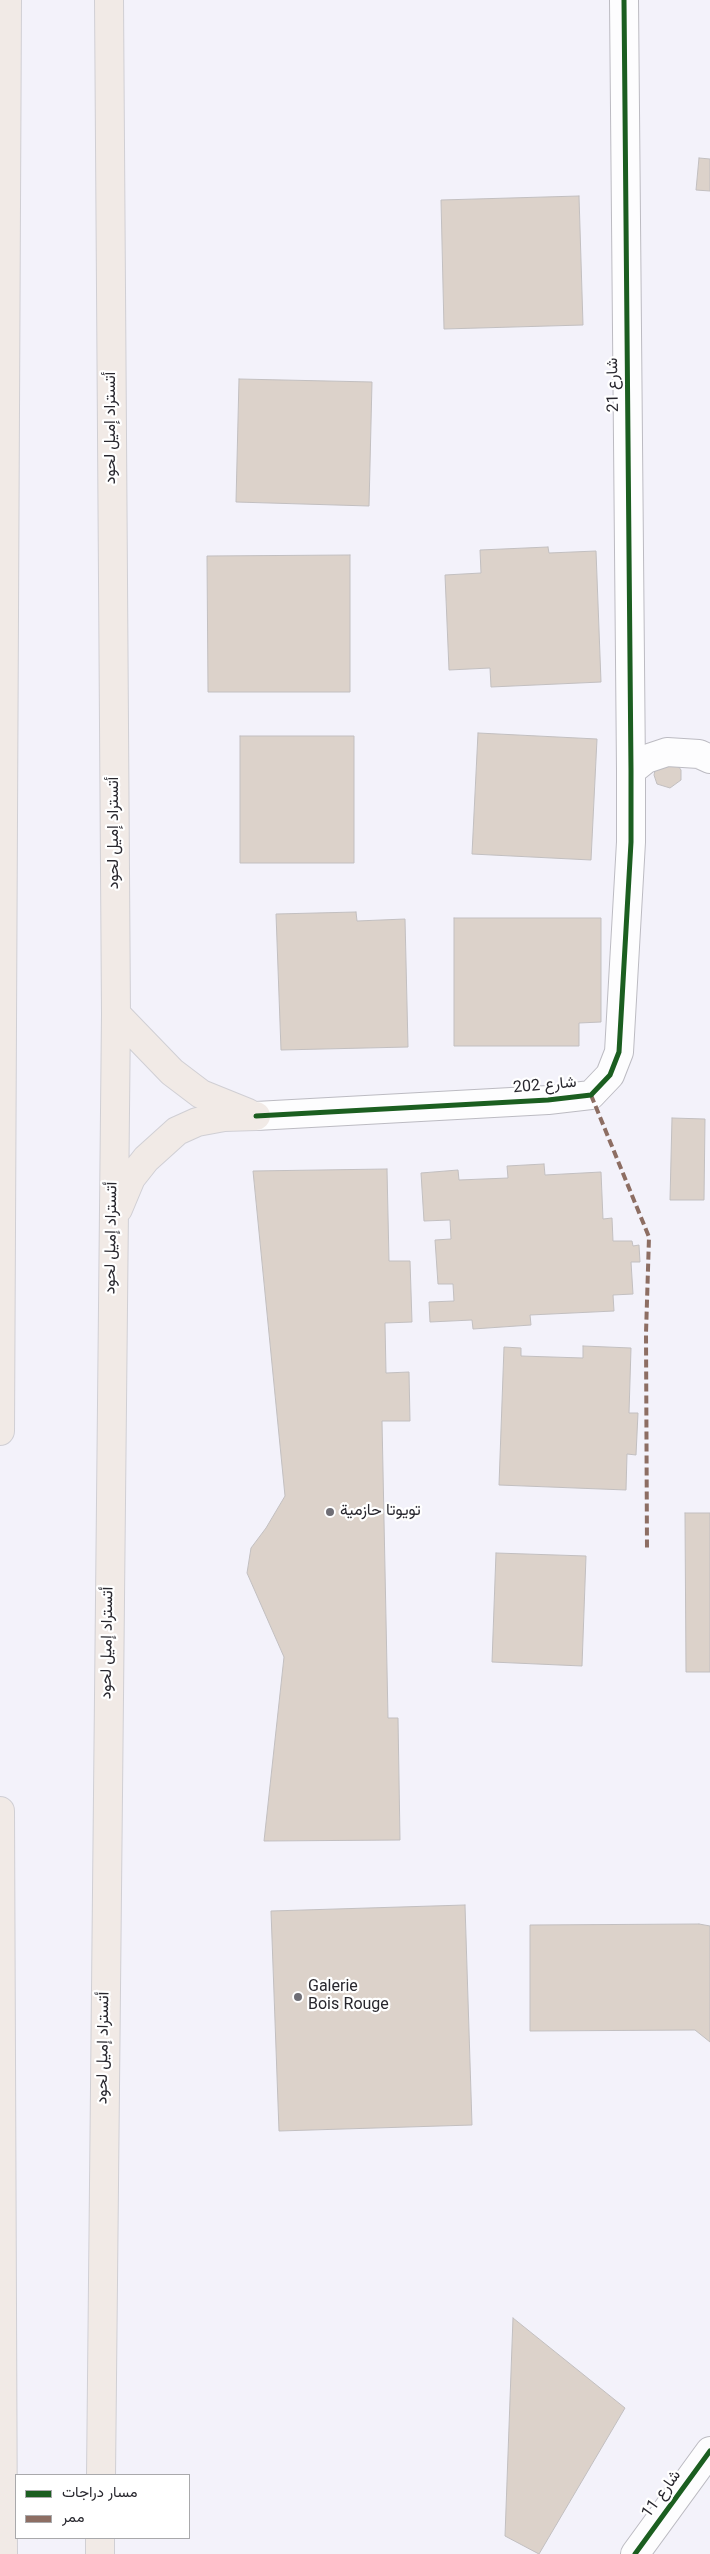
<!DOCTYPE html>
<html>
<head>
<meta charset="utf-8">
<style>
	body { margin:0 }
	#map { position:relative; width:710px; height:2554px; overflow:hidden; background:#f3f2fa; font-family:Georgia,Vazirmatn,serif }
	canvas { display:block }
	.legend { position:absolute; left:15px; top:2474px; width:175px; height:65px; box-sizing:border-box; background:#fff; border:1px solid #a9a9ab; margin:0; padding:6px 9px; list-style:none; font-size:15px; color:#28272e }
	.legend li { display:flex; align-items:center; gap:10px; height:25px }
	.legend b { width:25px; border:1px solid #a9a9ab }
</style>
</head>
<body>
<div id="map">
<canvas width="710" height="2554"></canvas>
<ul class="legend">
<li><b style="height:6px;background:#1b5e20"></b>مسار دراجات</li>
<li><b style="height:6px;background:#8d6e63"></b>ممر</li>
</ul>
</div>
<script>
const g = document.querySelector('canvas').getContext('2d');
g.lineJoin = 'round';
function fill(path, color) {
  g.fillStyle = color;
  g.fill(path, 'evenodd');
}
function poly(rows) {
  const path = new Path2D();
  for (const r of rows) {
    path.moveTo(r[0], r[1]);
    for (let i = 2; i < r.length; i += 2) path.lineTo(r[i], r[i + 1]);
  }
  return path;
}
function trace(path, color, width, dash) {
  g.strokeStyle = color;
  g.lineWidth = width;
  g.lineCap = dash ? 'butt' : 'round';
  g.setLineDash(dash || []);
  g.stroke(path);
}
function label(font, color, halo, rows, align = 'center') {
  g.font = font + ' Georgia,Vazirmatn,serif';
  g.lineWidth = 4.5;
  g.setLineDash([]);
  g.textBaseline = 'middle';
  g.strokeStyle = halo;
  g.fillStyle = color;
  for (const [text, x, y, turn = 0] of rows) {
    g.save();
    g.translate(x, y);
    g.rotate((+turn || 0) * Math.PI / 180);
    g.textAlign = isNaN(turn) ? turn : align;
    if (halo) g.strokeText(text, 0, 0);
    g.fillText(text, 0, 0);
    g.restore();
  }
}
const building = poly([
	[699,158,710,159,710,191,696,190,699,158],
	[579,196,583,325,444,329,441,200,579,196],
	[239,379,372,382,369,506,236,502,239,379],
	[548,547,549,553,596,551,601,682,491,687,490,668,449,670,445,575,481,573,480,550,548,547],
	[350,555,350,692,208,692,207,556,350,555],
	[478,733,597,739,591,860,472,854,478,733],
	[240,736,354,736,354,863,240,863,240,736],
	[676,763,681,770,681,780,670,788,657,784,654,775,656,766,676,763],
	[356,912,357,921,405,919,408,1047,281,1050,276,914,356,912],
	[454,918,601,918,601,1022,579,1023,579,1046,454,1046,454,918],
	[672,1118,705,1119,704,1200,670,1200,672,1118],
	[544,1164,545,1175,601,1172,603,1219,612,1218,613,1241,632,1241,633,1246,639,1245,640,1262,631,1262,633,1294,613,1295,614,1311,530,1315,531,1325,473,1329,472,1320,430,1322,429,1302,454,1301,453,1284,438,1284,435,1240,451,1239,450,1220,424,1221,421,1173,458,1170,459,1180,508,1178,507,1166,544,1164],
	[387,1169,389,1261,410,1261,412,1322,385,1323,386,1373,409,1372,410,1421,382,1421,388,1718,398,1718,400,1840,264,1841,284,1657,247,1573,251,1548,266,1528,285,1496,253,1171,387,1169],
	[583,1346,631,1348,629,1413,638,1413,636,1455,627,1454,626,1490,499,1485,504,1347,521,1348,521,1356,583,1358,583,1346],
	[685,1513,710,1513,710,1672,686,1672,685,1513],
	[496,1553,586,1556,582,1666,492,1662,496,1553],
	[465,1905,472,2125,279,2131,271,1911,465,1905],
	[699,1924,710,1926,710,2042,695,2030,530,2031,530,1925,699,1924],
	[513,2318,625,2408,539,2554,505,2536,513,2318]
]);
const street = poly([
	[624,0,631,771]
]);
const secondary = poly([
	[256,1116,548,1100,591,1095,610,1075,619,1052,631,842,631,771,646,759,667,752,699,754,710,759],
	[635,2554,710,2451]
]);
const highway = poly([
	[116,1014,172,1072,201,1094,248,1113],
	[118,1209,131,1178,146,1159,177,1131,197,1122,224,1117,256,1116],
	[0,1431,7,0],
	[0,1811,3,2554],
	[101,2475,116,1014,109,0],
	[100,2554,100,2538]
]);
const quiet = poly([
	[591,1095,649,1237,646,1333,647,1549]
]);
const cycleway = poly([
	[256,1116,548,1100,591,1095,610,1075,619,1052,631,842,631,771,624,0],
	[635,2554,710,2451]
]);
const markers = [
	[330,1512,5,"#6f6e75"],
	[298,1997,5,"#6f6e75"]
];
const streetNames = [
	["شارع 21",615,385,-91],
	["أتستراد إميل لحود",112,428,-90],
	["أتستراد إميل لحود",115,833,-90],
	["شارع 202",545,1087,-5],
	["أتستراد إميل لحود",113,1238,-89],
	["أتستراد إميل لحود",109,1643,-89],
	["أتستراد إميل لحود",105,2048,-89],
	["شارع 11",663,2495,-54]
];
const poiNames = [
	["تويوتا حازمية",340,1512],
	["Galerie",308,1988],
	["Bois Rouge",308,2006]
];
fill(building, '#dcd2ca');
trace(building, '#c2bfc0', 1);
trace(street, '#bcbbc2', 30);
trace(secondary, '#bcbbc2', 30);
trace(highway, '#d0cfd4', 30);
trace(street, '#fdfdfe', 28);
trace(secondary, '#fdfdfe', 28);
trace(highway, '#f1eae6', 28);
trace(quiet, '#8d6e63', 4, [8, 4]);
trace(cycleway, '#1b5e20', 5);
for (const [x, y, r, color] of markers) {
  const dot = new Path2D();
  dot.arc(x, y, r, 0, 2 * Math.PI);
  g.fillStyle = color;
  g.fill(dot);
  trace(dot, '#fff', 2);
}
label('16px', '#28272e', '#fff', streetNames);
label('16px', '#28272e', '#fff', poiNames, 'left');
</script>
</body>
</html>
